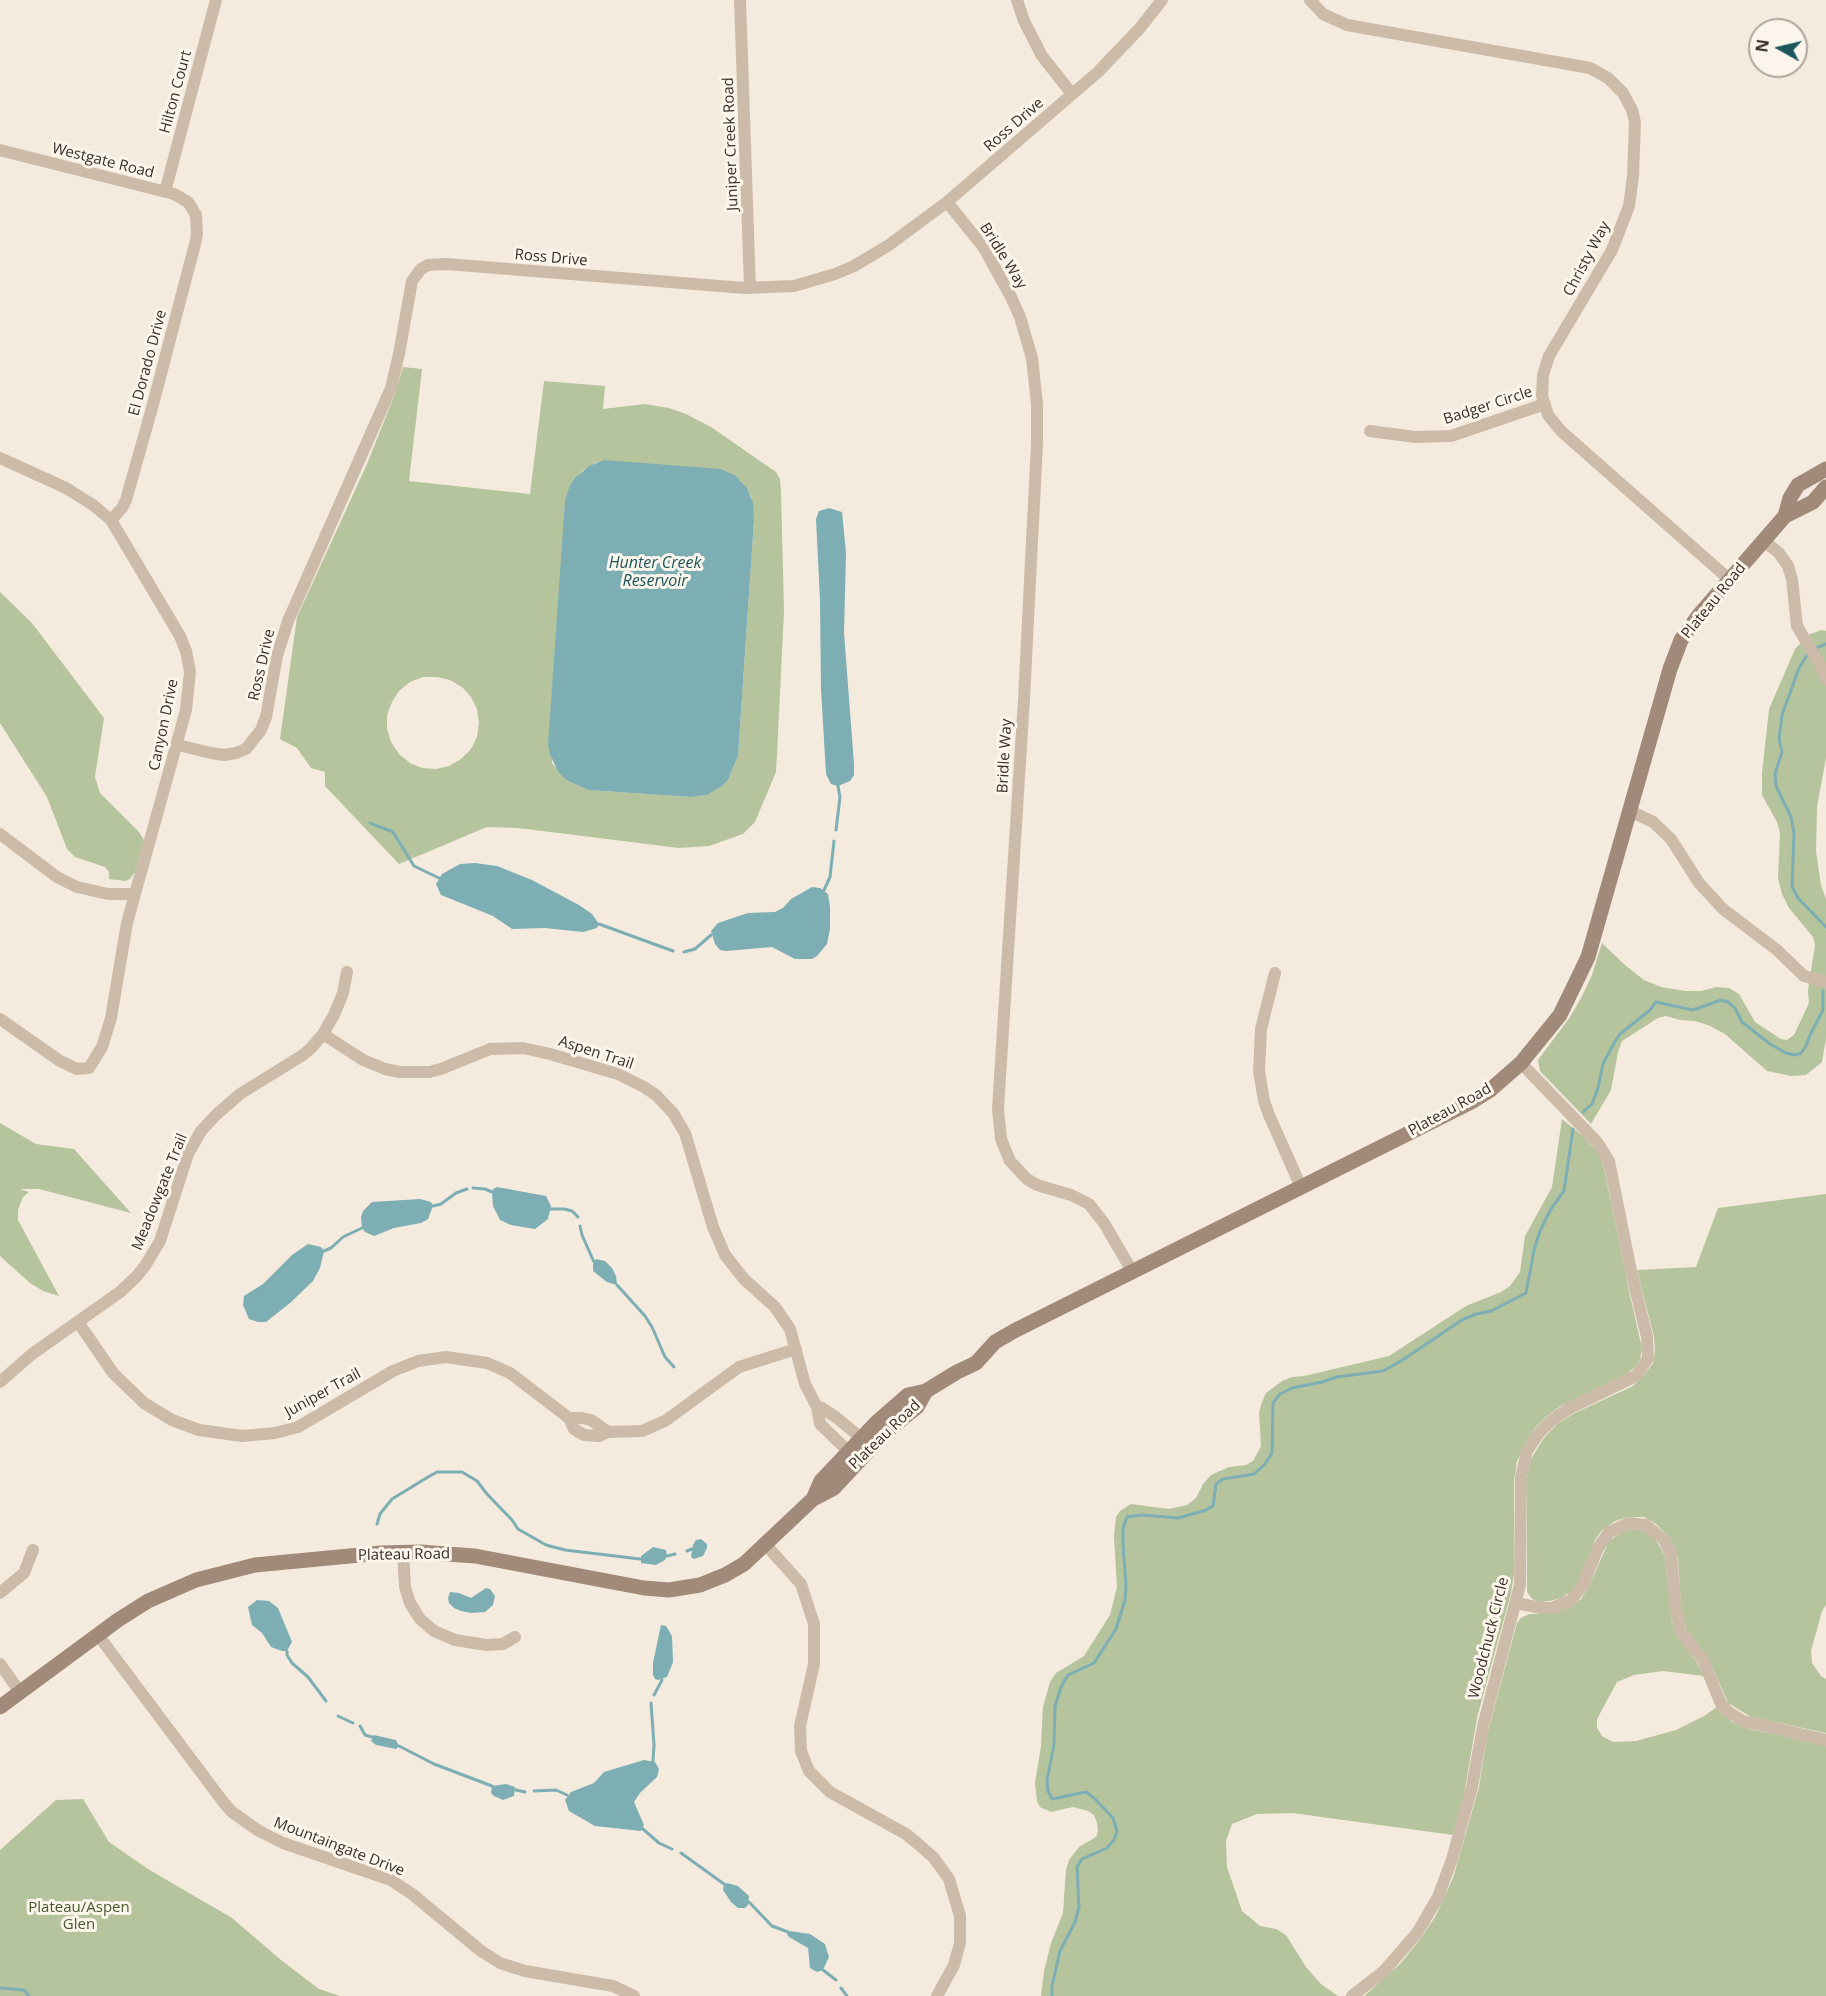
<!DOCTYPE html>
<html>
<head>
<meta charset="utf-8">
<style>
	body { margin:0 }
	#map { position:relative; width:1826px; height:1996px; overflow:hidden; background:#f4ebde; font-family:"Open Sans",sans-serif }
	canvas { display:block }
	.north { position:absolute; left:1748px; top:18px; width:60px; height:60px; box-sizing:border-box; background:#fbf5eb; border:2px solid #aea69d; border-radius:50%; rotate:278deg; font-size:16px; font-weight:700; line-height:24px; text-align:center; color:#3a2f29 }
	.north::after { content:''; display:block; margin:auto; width:21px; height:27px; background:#1c575e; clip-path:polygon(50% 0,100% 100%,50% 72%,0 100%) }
</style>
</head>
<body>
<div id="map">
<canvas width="1826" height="1996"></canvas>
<div class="north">N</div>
</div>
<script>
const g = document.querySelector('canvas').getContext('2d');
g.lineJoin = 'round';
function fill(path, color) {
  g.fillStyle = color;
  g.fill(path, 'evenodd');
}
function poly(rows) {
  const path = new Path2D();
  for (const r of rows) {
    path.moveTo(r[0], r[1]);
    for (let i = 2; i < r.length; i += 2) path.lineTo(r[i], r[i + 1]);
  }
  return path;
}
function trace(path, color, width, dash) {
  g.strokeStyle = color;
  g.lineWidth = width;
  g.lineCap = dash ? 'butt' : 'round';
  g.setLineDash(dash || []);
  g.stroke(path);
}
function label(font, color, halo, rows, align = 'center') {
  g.font = font + ' "Open Sans",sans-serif';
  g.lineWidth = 6;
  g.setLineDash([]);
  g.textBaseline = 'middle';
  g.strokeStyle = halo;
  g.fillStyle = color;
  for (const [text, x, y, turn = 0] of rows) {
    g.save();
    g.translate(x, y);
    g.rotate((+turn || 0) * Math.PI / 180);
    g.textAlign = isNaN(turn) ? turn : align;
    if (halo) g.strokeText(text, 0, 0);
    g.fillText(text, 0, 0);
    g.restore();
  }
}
const green = poly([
	[403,367,422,369,409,481,530,494,544,381,605,386,603,409,645,404,669,408,686,414,711,427,776,472,780,479,781,492,784,611,777,755,776,772,755,822,743,834,709,846,679,848,518,828,487,827,399,864,325,786,325,772,311,768,297,748,280,739,297,617,367,464,395,394],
	[597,462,736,476,751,496,754,520,738,756,728,780,722,786,707,795,691,797,588,790,566,780,552,763,570,485,582,471],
	[423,677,437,677,450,680,462,687,471,697,477,709,479,723,477,737,471,749,461,759,449,766,436,769,422,768,410,763,399,754,391,742,387,729,387,715,392,702,399,691,410,682],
	[0,592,32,623,104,718,95,777,100,793,139,832,144,840,135,872,130,879,125,881,109,879,109,872,105,867,75,857,67,849,47,797,0,723],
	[1822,630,1826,631,1826,758,1817,807,1816,851,1821,885,1826,899,1826,1039,1822,1062,1806,1075,1791,1076,1767,1071,1725,1034,1708,1025,1694,1021,1680,1020,1666,1016,1658,1018,1622,1041,1618,1052,1611,1090,1591,1124,1540,1071,1538,1060,1570,1017,1581,998,1592,975,1602,943,1625,965,1644,980,1661,987,1685,991,1701,991,1716,987,1729,988,1739,994,1755,1022,1781,1039,1787,1040,1794,1035,1809,1003,1808,990,1815,945,1813,937,1789,908,1782,894,1778,878,1780,833,1777,822,1762,795,1762,773,1769,709,1795,649,1810,634],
	[1562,1119,1583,1136,1600,1155,1603,1163,1629,1291,1642,1348,1640,1359,1634,1368,1627,1374,1561,1406,1548,1415,1534,1429,1517,1461,1514,1481,1514,1574,1511,1593,1477,1718,1464,1795,1453,1835,1292,1813,1257,1814,1232,1824,1226,1841,1227,1867,1242,1911,1260,1926,1276,1929,1286,1935,1306,1967,1321,1984,1338,1996,1041,1996,1044,1971,1051,1943,1063,1913,1066,1870,1069,1860,1079,1847,1096,1837,1098,1831,1097,1823,1094,1815,1088,1811,1073,1807,1051,1812,1040,1807,1037,1801,1035,1783,1041,1746,1043,1707,1050,1682,1056,1673,1084,1656,1110,1615,1117,1587,1114,1537,1116,1517,1120,1511,1131,1504,1169,1509,1187,1505,1196,1498,1203,1484,1211,1475,1229,1467,1246,1465,1253,1461,1261,1446,1259,1412,1262,1402,1266,1393,1282,1381,1292,1377,1304,1376,1389,1356,1466,1306,1501,1292,1510,1286,1520,1272,1525,1236,1552,1187],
	[0,1123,36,1144,74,1149,131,1213,39,1189,20,1189,29,1192,23,1197,18,1210,18,1220,59,1296,43,1291,30,1283,0,1256],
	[1826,1194,1826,1605,1822,1611,1811,1651,1812,1663,1821,1676,1826,1679,1826,1733,1751,1717,1728,1703,1710,1662,1687,1630,1682,1617,1678,1560,1675,1548,1667,1535,1656,1524,1644,1517,1628,1517,1615,1521,1602,1530,1595,1540,1580,1581,1572,1591,1561,1598,1550,1601,1539,1602,1532,1599,1527,1592,1527,1478,1531,1459,1543,1439,1557,1424,1573,1414,1633,1386,1644,1375,1653,1363,1655,1350,1654,1337,1637,1270,1696,1267,1718,1208],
	[1632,1529,1645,1531,1654,1538,1660,1547,1665,1556,1672,1622,1676,1634,1696,1661,1704,1676,1663,1671,1634,1675,1617,1682,1597,1719,1597,1728,1602,1736,1613,1742,1636,1741,1676,1730,1704,1716,1717,1707,1732,1722,1750,1729,1826,1745,1826,1996,1364,1996,1400,1964,1421,1938,1435,1917,1453,1878,1479,1787,1488,1731,1517,1623,1521,1618,1529,1614,1550,1614,1572,1606,1581,1599,1589,1586,1609,1541,1621,1532],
	[83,1799,109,1842,148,1869,232,1918,281,1960,319,1989,340,1996,0,1996,0,1850,56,1800]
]);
const water = poly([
	[604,460,721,469,736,476,741,482,747,488,753,503,754,520,738,756,728,780,722,786,707,795,691,797,588,790,566,780,557,770,550,754,548,745,565,501,570,485,575,478,589,466],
	[829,508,842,512,846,552,844,633,854,764,854,775,850,781,838,786,831,784,826,774,821,689,820,600,816,519,819,511],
	[475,863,497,866,532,880,579,905,592,914,599,924,597,928,583,932,545,928,512,929,493,916,441,895,436,884,442,874,460,864],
	[812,887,820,888,828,894,830,907,830,929,827,944,817,956,812,959,795,959,772,947,726,951,720,950,715,944,711,931,718,923,748,913,775,912,783,908,791,899],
	[497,1187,546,1196,551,1206,548,1219,535,1229,511,1225,500,1220,493,1206,492,1193,493,1189],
	[420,1199,431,1202,433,1206,428,1219,421,1223,394,1228,374,1236,365,1232,362,1228,361,1217,363,1211,372,1202],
	[308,1244,321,1247,324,1251,320,1268,313,1281,290,1303,266,1322,258,1322,249,1319,243,1305,244,1296,263,1284,292,1255],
	[596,1259,605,1261,612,1268,616,1276,617,1285,607,1282,593,1271,593,1264],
	[701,1539,707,1544,707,1548,703,1556,694,1559,691,1557,693,1545,696,1540],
	[653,1547,666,1550,667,1556,665,1560,656,1565,641,1563,641,1556],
	[486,1588,490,1589,495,1596,493,1605,485,1612,471,1613,461,1611,454,1608,449,1603,448,1598,450,1592,459,1593,471,1598],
	[257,1600,269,1601,278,1608,292,1642,287,1651,282,1651,271,1647,262,1633,252,1625,248,1607],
	[661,1625,666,1626,672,1636,673,1662,667,1677,658,1680,655,1679,653,1675,653,1663],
	[374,1735,396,1740,399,1746,396,1749,376,1745,371,1741],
	[644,1760,655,1762,659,1769,657,1777,640,1793,634,1802,644,1825,641,1831,595,1826,569,1811,565,1800,571,1792,594,1783,604,1772],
	[506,1784,515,1787,514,1796,503,1800,494,1796,491,1793,492,1786],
	[727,1883,738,1886,749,1896,748,1905,745,1908,738,1908,731,1902,723,1890,724,1884],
	[790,1931,810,1934,825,1944,829,1957,823,1970,817,1972,810,1968,808,1948,789,1937,787,1934]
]);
const stream = poly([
	[1814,649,1826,644],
	[1808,654,1799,668,1782,715,1779,739,1782,752,1775,774,1776,786,1791,817,1794,833,1792,887,1798,898,1826,927],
	[370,823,393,832,414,866,439,878],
	[836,830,840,797,838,786],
	[824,890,830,877,834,841],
	[599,924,673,951],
	[684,952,695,949,711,935],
	[1583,1112,1592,1104,1598,1088,1603,1064,1614,1043,1620,1034,1650,1010,1656,1002,1693,1010,1721,1000,1728,1002,1735,1008,1742,1022,1770,1044,1786,1053,1795,1055,1801,1053,1806,1046,1811,1033,1823,1010,1823,990],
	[473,1188,485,1189,492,1192],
	[433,1206,441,1204,456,1193,467,1189],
	[550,1209,564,1209,572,1211,578,1217],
	[580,1226,582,1235,594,1262],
	[324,1251,331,1248,343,1237,362,1228],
	[617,1285,645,1316,652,1327,665,1357,674,1367],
	[377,1524,380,1514,392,1499,428,1477,437,1472,462,1472,477,1481,487,1494,512,1520,518,1529,546,1545,565,1550,640,1559],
	[687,1551,692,1549],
	[667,1556,675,1554],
	[287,1651,287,1655,292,1663,308,1677,326,1701],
	[654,1695,662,1680],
	[651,1703,654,1745,653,1761],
	[338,1716,353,1723],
	[360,1726,365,1735,372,1737],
	[399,1746,434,1764,492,1786],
	[516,1790,525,1792],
	[534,1791,556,1790,567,1795],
	[643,1829,659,1843,672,1849],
	[681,1853,724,1884],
	[749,1902,772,1926,788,1932],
	[823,1970,836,1980],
	[0,1988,24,1990,29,1996],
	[841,1988,847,1996],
	[1052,1996,1052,1986,1060,1951,1075,1922,1079,1907,1077,1867,1082,1859,1107,1848,1114,1840,1117,1831,1113,1818,1094,1798,1086,1792,1052,1799,1048,1791,1047,1780,1054,1745,1055,1706,1061,1687,1068,1675,1094,1663,1116,1629,1125,1600,1126,1586,1123,1544,1123,1528,1127,1517,1142,1515,1178,1518,1206,1510,1213,1506,1216,1484,1223,1479,1254,1474,1265,1464,1272,1453,1273,1403,1280,1394,1292,1388,1322,1382,1337,1377,1383,1371,1401,1361,1462,1320,1476,1314,1491,1311,1526,1293,1534,1250,1540,1231,1551,1209,1564,1191,1573,1129]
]);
const street = poly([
	[740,0,750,288],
	[1017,0,1024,21,1042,56,1072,94],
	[1310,0,1323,14,1347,25,1590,68,1608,78,1623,93,1632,110,1635,122,1633,176,1629,206,1612,250,1549,356,1543,375,1542,396,1548,415,1561,431,1730,580],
	[0,150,174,194,188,202,196,215,197,234,195,244,152,408,126,500,122,508,111,520],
	[165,192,216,0],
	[947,202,984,248,1011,297,1020,317,1032,358,1037,404,1037,444,1024,699,998,1109,1001,1139,1010,1161,1027,1179,1037,1185,1071,1195,1089,1204,1104,1223,1132,1271],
	[1370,431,1415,437,1451,436,1545,404],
	[0,458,66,488,93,505,111,520,180,636,186,651,190,672,186,710,127,923,111,1018,102,1047,89,1068,77,1069,60,1061,0,1019],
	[1764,541,1779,553,1788,566,1792,579,1797,626,1819,663,1826,679],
	[178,745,211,753,224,755,236,753,246,749,261,730,266,717,277,656,288,621,391,388,399,354,412,281,421,269,428,265,447,264,744,288,794,286,835,274,854,266,889,245,947,202,1098,72,1140,28,1162,0],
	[1630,811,1653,822,1671,839,1699,883,1723,909,1777,950,1804,976,1826,982],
	[0,834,57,877,77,887,108,894,135,894],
	[1275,973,1261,1029,1259,1071,1264,1101,1269,1115,1301,1187],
	[323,1034,363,1060,385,1069,400,1072,429,1072,441,1069,490,1049,523,1048,550,1054,618,1074,644,1087,656,1095,673,1113,685,1133,713,1227,725,1255,744,1279,775,1307,790,1329,805,1384,817,1407,820,1424,848,1451,857,1454],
	[78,1322,113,1373,144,1403,172,1420,199,1430,242,1436,275,1433,298,1427,393,1371,418,1361,446,1357,487,1363,510,1373,569,1418,574,1429,584,1435,599,1436,608,1432,642,1431,665,1421,739,1367,796,1349],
	[0,1382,32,1354,120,1292,136,1277,145,1266,160,1241,188,1154,201,1131,217,1114,240,1094,303,1055,311,1048,323,1034,334,1015,343,993,347,972],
	[817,1407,822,1408,837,1418,861,1438,864,1445],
	[569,1418,582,1418,591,1420,608,1432],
	[766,1545,801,1584,814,1624,814,1664,800,1726,801,1751,809,1771,830,1792,906,1834,917,1843,934,1858,949,1879,960,1916,960,1943,954,1965,937,1996],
	[403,1552,405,1587,410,1603,420,1619,434,1631,455,1640,487,1645,503,1644,515,1637],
	[0,1593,24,1573,33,1550],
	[1516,1603,1541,1608,1552,1608,1571,1600,1583,1585,1598,1548,1609,1532,1629,1523,1646,1525,1664,1540,1671,1554,1676,1610,1680,1630,1703,1660,1721,1704,1727,1711,1743,1721,1826,1740],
	[98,1635,224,1803,232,1812,259,1831,283,1843,391,1880,412,1894,481,1951,500,1963,525,1971,613,1986,634,1996],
	[0,1664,20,1692],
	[1352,1996,1384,1971,1417,1933,1438,1897,1452,1859,1472,1787,1483,1726,1520,1585,1521,1477,1527,1451,1538,1434,1552,1420,1570,1408,1636,1376,1648,1358,1647,1337,1631,1271,1609,1161,1597,1142,1521,1063]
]);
const secondary = poly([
	[1785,516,1790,498,1798,485,1826,469],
	[813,1499,821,1481,877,1422,908,1395,926,1391,957,1372,976,1363,995,1342,1014,1331,1473,1101,1489,1091,1521,1063,1560,1015,1588,957,1670,669,1681,640,1699,615,1785,516,1813,502,1826,487],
	[0,1707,118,1620,148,1601,196,1580,255,1565,381,1553,420,1552,475,1556,644,1588,669,1590,700,1585,725,1575,744,1564,813,1499,834,1488,886,1432,917,1407,926,1391]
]);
const streetNames = [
	["Hilton Court",176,92,-75],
	["Ross Drive",1014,125,-41],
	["Juniper Creek Road",731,144,-92],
	["Westgate Road",103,161,14],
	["Bridle Way",1003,256,58],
	["Ross Drive",551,258,5],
	["Christy Way",1587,259,-62],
	["El Dorado Drive",148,363,-75],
	["Badger Circle",1488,406,-18],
	["Plateau Road",1714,601,-51],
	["Ross Drive",262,665,-77],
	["Canyon Drive",164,725,-78],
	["Bridle Way",1005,756,-87],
	["Aspen Trail",596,1053,18],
	["Plateau Road",1450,1110,-29],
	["Meadowgate Trail",160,1192,-68],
	["Juniper Trail",323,1393,-29],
	["Plateau Road",885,1435,-44],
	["Plateau Road",404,1555,-1],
	["Woodchuck Circle",1489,1638,-76],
	["Mountaingate Drive",339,1847,21]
];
const parkNames = [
	["Plateau/Aspen",79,1908],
	["Glen",79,1925]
];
const waterNames = [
	["Hunter Creek",655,563],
	["Reservoir",655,581]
];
fill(green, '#b6c49d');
fill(water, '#7caeb3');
trace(stream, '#7caeb3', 3);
trace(street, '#cdbba9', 12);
trace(secondary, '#a18a7a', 15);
label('15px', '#3a2f29', '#fbf5eb', streetNames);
label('15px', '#475a2c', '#fbf5eb', parkNames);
label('italic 16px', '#1c575e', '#fbf5eb', waterNames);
</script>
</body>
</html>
